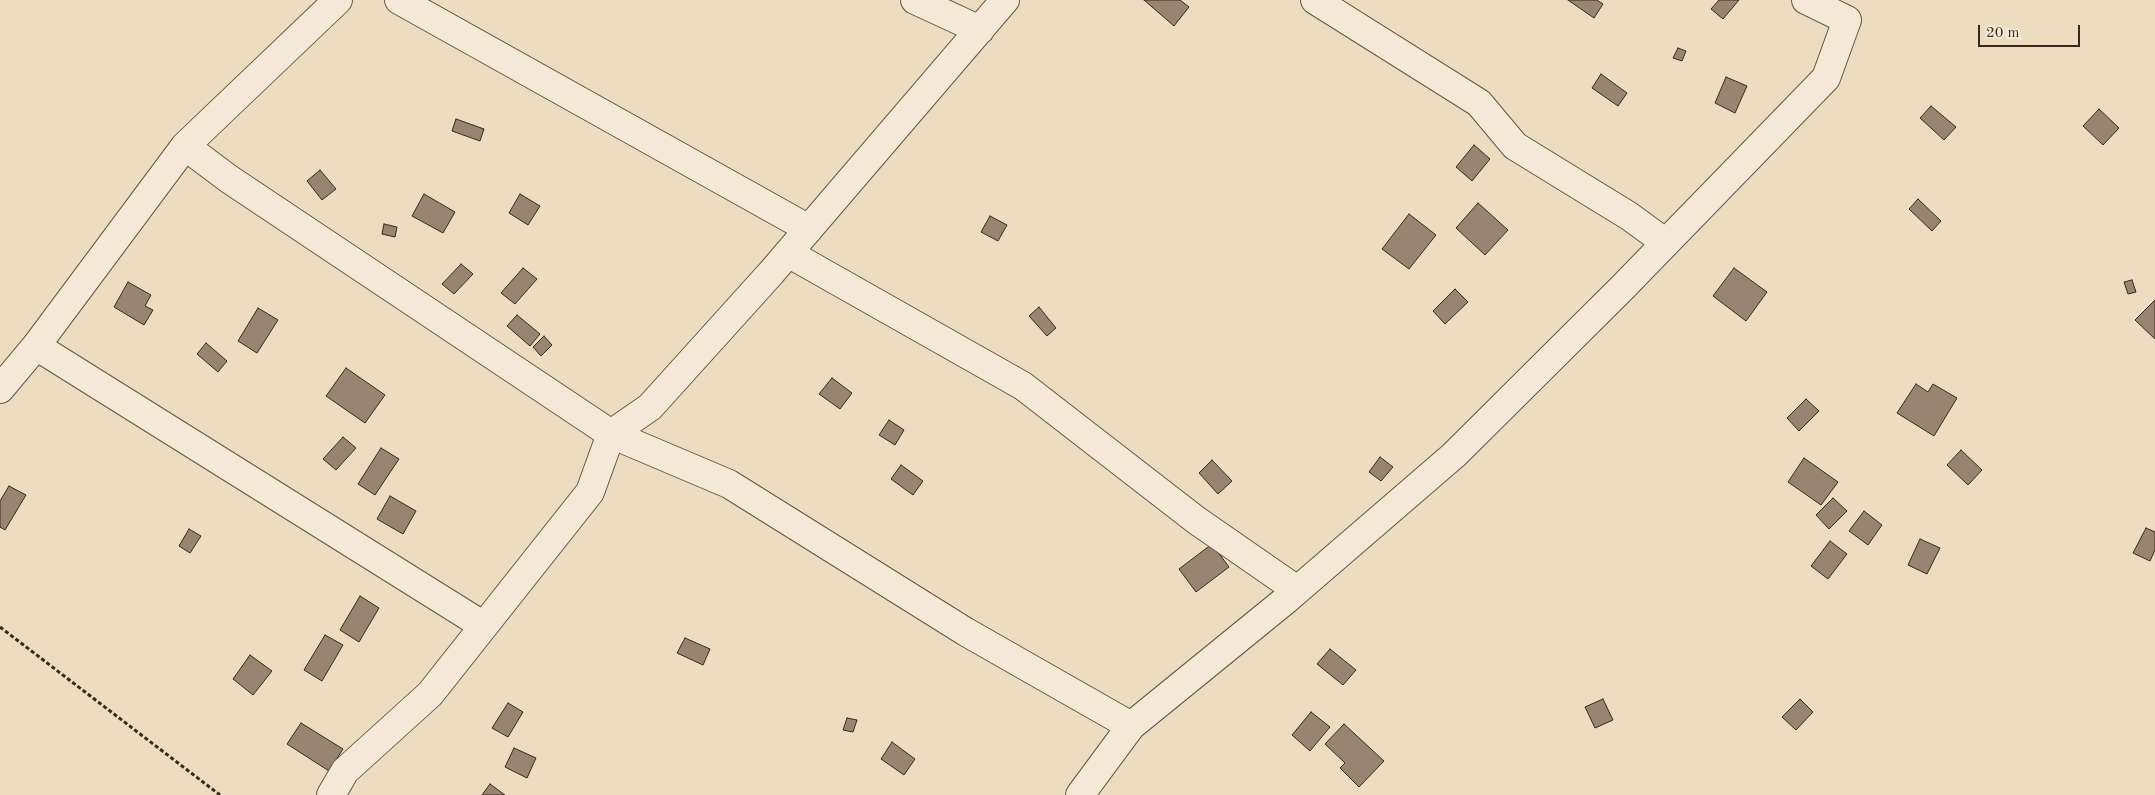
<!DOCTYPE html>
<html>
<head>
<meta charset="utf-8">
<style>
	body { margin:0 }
	#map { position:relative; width:2155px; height:795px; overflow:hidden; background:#ecddc0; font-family:"Old Standard TT",serif }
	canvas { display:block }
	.scale { position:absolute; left:1978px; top:25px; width:102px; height:22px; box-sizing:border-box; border:2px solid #3e261c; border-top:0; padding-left:6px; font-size:15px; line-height:18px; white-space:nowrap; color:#3e261c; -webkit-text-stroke:4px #f3e9d6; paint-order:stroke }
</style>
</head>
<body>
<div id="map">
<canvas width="2155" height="795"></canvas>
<div class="scale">20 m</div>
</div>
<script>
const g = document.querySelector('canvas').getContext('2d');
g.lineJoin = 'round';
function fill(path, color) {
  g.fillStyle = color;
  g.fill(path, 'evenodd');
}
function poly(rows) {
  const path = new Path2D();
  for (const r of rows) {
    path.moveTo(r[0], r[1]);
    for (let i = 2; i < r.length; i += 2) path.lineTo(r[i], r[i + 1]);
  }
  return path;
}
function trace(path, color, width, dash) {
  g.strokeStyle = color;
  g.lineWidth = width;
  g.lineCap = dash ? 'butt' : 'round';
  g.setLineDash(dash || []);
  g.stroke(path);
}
const building = poly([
	[1144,0,1180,0,1189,7,1174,26,1144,0],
	[1568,0,1597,0,1603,4,1594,18,1568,0],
	[1719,0,1739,0,1723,19,1711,9,1719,0],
	[1678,48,1686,51,1682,61,1673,58,1678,48],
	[1601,74,1627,93,1618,106,1592,88,1601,74],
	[1726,77,1747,86,1735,113,1715,103,1726,77],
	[1931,106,1956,127,1944,140,1920,118,1931,106],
	[2099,109,2119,128,2103,145,2083,126,2099,109],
	[456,119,484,129,480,141,452,131,456,119],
	[1474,145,1490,159,1472,181,1456,167,1474,145],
	[320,170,336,189,322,200,307,181,320,170],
	[424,194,455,212,443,233,412,216,424,194],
	[520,194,540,206,528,225,509,213,520,194],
	[1918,199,1941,221,1932,231,1909,209,1918,199],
	[1478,203,1508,230,1485,255,1456,228,1478,203],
	[1409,214,1436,235,1409,269,1382,249,1409,214],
	[990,216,1007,225,998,241,981,232,990,216],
	[384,224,397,227,395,237,382,234,384,224],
	[461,264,473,274,454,294,442,284,461,264],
	[523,268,537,279,515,304,501,293,523,268],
	[1734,268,1767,292,1746,321,1713,296,1734,268],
	[2132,280,2136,292,2128,294,2124,282,2132,280],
	[128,282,151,295,145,306,153,310,144,325,114,307,128,282],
	[1455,289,1468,302,1445,324,1433,311,1455,289],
	[2155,300,2155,339,2135,320,2155,300],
	[1039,307,1056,328,1047,336,1029,316,1039,307],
	[258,308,278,320,257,353,238,341,258,308],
	[517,315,540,334,530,346,507,326,517,315],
	[544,336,552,345,541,356,533,347,544,336],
	[206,343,227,361,218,372,197,354,206,343],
	[346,368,385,395,365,423,326,396,346,368],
	[832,378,852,393,840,409,819,394,832,378],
	[1916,384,1928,392,1933,384,1957,398,1934,436,1897,413,1916,384],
	[1806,399,1819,411,1799,431,1787,418,1806,399],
	[889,420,904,430,895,445,879,435,889,420],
	[343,437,356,448,336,470,323,459,343,437],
	[381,448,399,459,375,495,358,484,381,448],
	[1961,450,1982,470,1968,485,1947,465,1961,450],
	[1380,457,1393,467,1381,481,1369,472,1380,457],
	[1804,458,1838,482,1821,505,1788,482,1804,458],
	[1212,460,1232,481,1218,494,1199,473,1212,460],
	[901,465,923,481,913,495,891,479,901,465],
	[9,486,26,495,5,530,0,527,0,501,9,486],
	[390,496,416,511,403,534,377,519,390,496],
	[1833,498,1847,511,1829,529,1816,515,1833,498],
	[1864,511,1882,525,1868,545,1849,531,1864,511],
	[2146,528,2155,532,2155,550,2150,561,2133,553,2146,528],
	[189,529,201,536,190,553,179,546,189,529],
	[1920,539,1940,548,1927,574,1908,565,1920,539],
	[1830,541,1847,554,1828,579,1811,566,1830,541],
	[1212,544,1229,567,1196,592,1179,569,1212,544],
	[360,596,379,608,359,642,340,630,360,596],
	[325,635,343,645,322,681,304,670,325,635],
	[685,638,710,649,703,665,677,653,685,638],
	[1330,649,1356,670,1343,685,1317,664,1330,649],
	[250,655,272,671,253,695,233,679,250,655],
	[1603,699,1613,720,1595,728,1585,707,1603,699],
	[1800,699,1813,712,1796,730,1782,717,1800,699],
	[508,703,523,712,508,737,492,728,508,703],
	[1311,712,1330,727,1310,751,1292,735,1311,712],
	[847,718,857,720,853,732,843,730,847,718],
	[301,723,343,749,329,771,287,744,301,723],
	[1344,724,1384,761,1359,787,1340,768,1345,763,1325,744,1344,724],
	[892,742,915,759,904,775,881,759,892,742],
	[514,748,536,758,527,778,505,767,514,748],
	[490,784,505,795,482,795,490,784]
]);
const path = poly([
	[0,627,220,795]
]);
const minor = poly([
	[399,0,809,229],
	[915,0,980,30],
	[1315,0,1479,103,1515,146,1629,216,1666,243],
	[185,146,229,179,611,434,729,484,966,632,1131,726],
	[788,253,1023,386,1196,520,1297,590],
	[36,346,484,626],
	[0,389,36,346,185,146,338,0],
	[331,795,345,771,430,694,590,492,611,434,650,407,771,273,1005,0],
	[1080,795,1131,726,1287,599,1454,455,1623,287,1826,78,1847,20,1806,0]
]);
fill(building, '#988571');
trace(building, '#3e261c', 1);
trace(minor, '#6a5445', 30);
trace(path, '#3e261c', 3, [4, 2.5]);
trace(minor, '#f3e9d6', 28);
</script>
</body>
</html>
